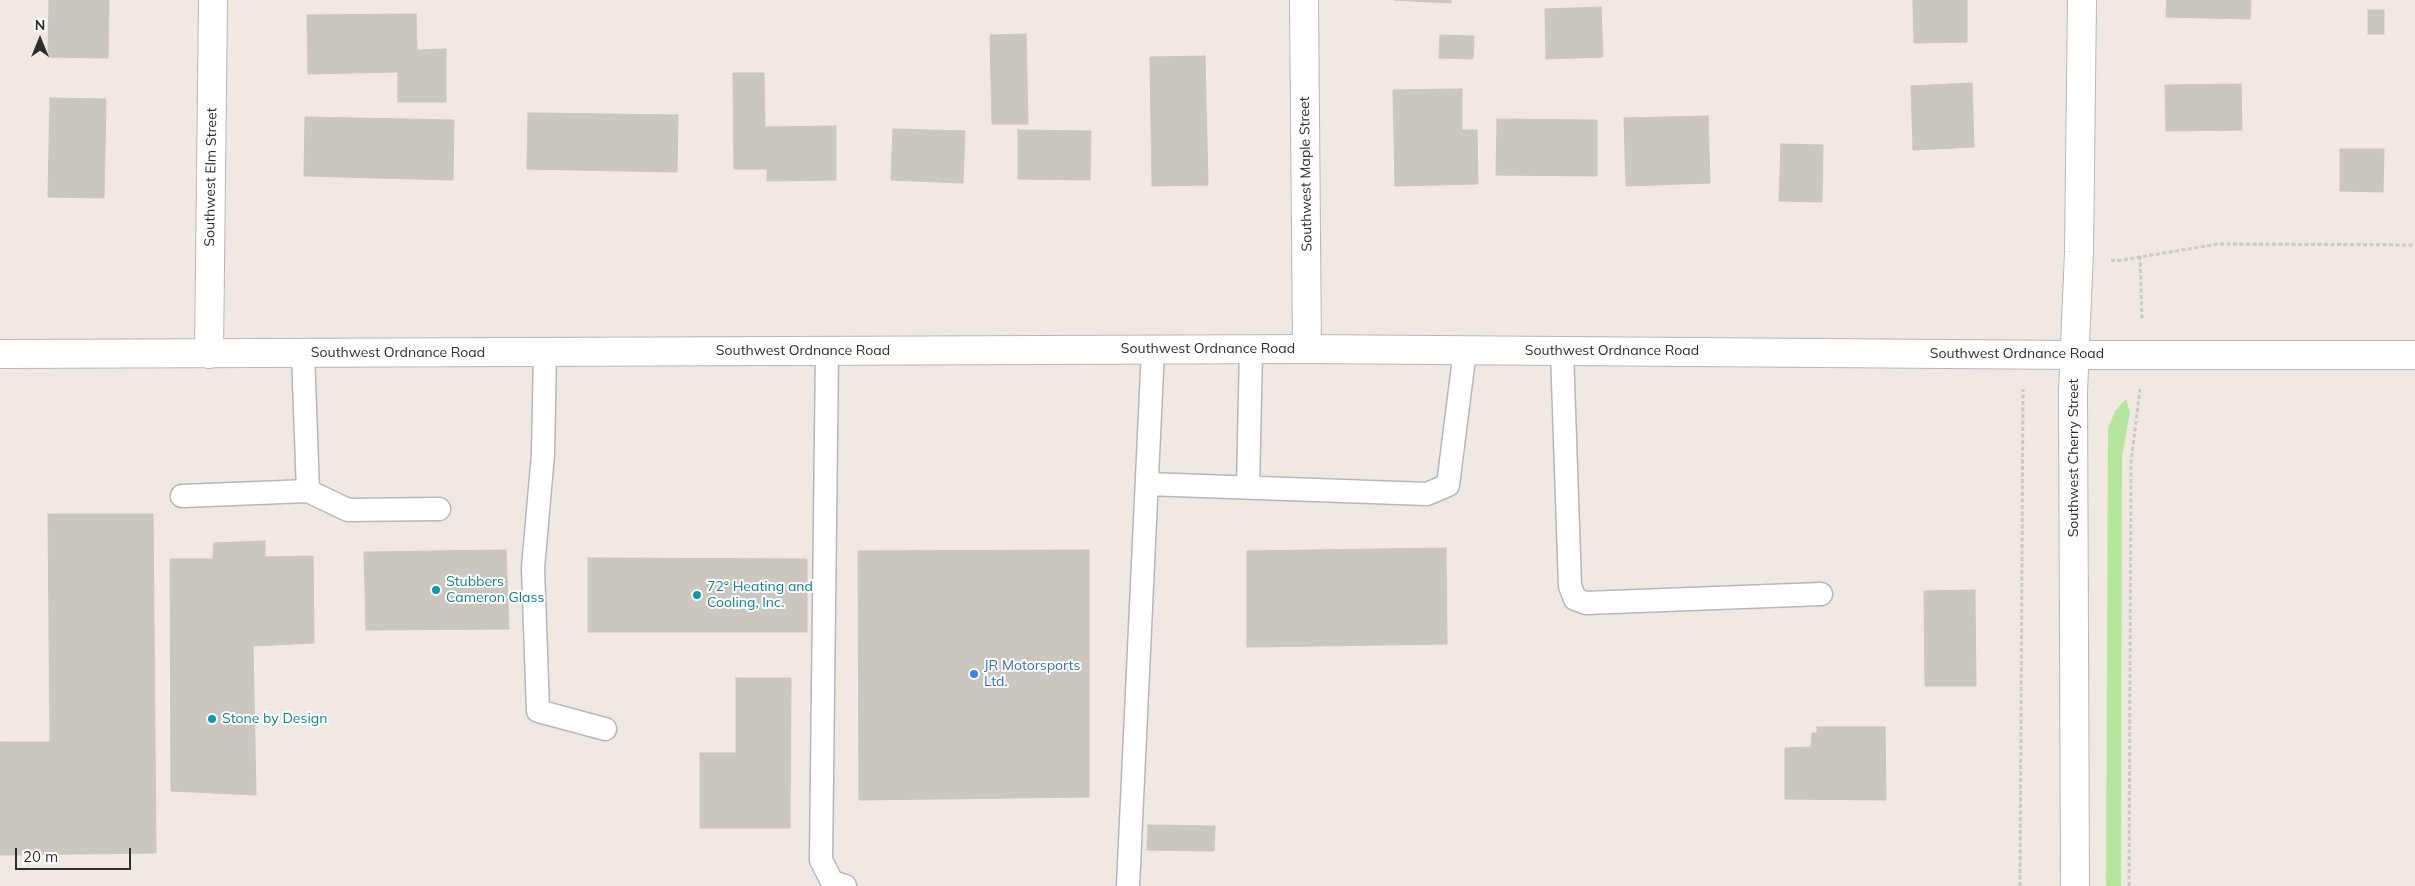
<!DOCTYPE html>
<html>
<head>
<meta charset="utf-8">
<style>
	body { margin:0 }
	#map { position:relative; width:2415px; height:886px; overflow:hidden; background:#efe9e1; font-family:Mulish,sans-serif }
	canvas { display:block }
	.north { position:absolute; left:15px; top:15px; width:50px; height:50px; -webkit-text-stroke:4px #fff; paint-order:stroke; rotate:0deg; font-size:14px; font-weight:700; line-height:20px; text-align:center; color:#2e2e2e }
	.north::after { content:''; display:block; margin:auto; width:18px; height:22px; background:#2e2e2e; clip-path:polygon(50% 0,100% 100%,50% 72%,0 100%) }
	.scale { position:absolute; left:15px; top:848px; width:116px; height:22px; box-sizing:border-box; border:2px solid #2e2e2e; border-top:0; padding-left:6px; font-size:15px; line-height:18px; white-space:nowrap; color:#2e2e2e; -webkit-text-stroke:4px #fff; paint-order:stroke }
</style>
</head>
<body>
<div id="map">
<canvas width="2415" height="886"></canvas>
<div class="north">N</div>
<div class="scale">20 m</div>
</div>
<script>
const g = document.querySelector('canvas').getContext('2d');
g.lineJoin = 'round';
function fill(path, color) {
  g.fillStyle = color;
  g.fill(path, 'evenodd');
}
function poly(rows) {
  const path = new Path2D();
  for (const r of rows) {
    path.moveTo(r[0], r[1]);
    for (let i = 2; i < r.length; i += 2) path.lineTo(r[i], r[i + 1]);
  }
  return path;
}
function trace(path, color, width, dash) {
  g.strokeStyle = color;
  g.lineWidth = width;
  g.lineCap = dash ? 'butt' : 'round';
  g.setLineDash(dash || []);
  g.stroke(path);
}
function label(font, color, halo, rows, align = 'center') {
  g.font = font + ' Mulish,sans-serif';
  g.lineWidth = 4;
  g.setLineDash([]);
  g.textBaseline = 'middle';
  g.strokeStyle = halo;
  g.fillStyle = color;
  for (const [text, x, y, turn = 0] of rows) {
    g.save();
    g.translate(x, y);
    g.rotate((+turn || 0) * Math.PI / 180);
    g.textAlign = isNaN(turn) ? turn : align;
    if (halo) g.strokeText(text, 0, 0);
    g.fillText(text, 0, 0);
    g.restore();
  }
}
const green = poly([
	[2126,399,2130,412,2122,456,2121,886,2106,886,2108,428,2115,411]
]);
const building = poly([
	[49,0,109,0,108,58,48,57,49,0],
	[1394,0,1451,0,1451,3,1394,0],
	[1913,0,1967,0,1967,42,1914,43,1913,0],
	[2167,0,2251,0,2250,19,2166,17,2167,0],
	[1601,7,1603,57,1546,59,1545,9,1601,7],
	[2368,10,2384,10,2384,34,2368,34,2368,10],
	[416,14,417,50,446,49,446,102,398,102,398,72,308,74,307,15,416,14],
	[1026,34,1028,124,992,124,990,35,1026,34],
	[1440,35,1474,36,1473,59,1439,58,1440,35],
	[1205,56,1208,185,1152,186,1150,57,1205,56],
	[733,73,764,73,765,127,836,126,836,180,767,181,767,169,734,169,733,73],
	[1972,83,1974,147,1913,150,1911,86,1972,83],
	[2241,84,2242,130,2166,131,2165,85,2241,84],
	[1462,89,1462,130,1477,130,1478,184,1395,186,1393,90,1462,89],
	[50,98,106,99,104,198,48,197,50,98],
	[528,113,678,115,677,172,527,169,528,113],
	[1708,116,1710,183,1626,186,1624,118,1708,116],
	[305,117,454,120,453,180,304,176,305,117],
	[1497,119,1597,120,1597,176,1496,175,1497,119],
	[893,129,965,131,963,183,891,180,893,129],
	[1018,130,1091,131,1090,180,1018,179,1018,130],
	[1781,144,1823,145,1822,202,1779,201,1781,144],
	[2340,149,2384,149,2383,192,2340,191,2340,149],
	[48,514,153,514,156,853,0,855,0,742,50,742,48,514],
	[265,541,265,557,313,556,314,643,253,646,256,795,171,791,170,559,213,559,214,543,265,541],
	[1446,548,1447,644,1247,647,1247,551,1446,548],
	[506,550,509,629,366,630,364,552,506,550],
	[1089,550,1089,797,859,800,858,551,1089,550],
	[588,558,807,559,807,632,588,632,588,558],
	[1975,590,1976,686,1925,686,1924,591,1975,590],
	[736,678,791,678,790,828,700,828,700,753,736,753,736,678],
	[1817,727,1885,727,1886,800,1785,799,1785,748,1811,747,1812,733,1817,733,1817,727],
	[1148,825,1215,826,1214,851,1147,850,1148,825]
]);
const path = poly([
	[2140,256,2142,320],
	[2111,260,2116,261,2218,244,2415,245],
	[2020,886,2023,389],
	[2129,886,2131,462,2140,389]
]);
const lane = poly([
	[827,351,821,860,832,882,845,886],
	[1562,351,1570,586,1575,599,1586,603,1821,594],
	[545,352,543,454,533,568,538,711,605,729],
	[303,354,308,491,348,510,439,509],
	[1147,484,1427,494,1448,485,1465,350],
	[1248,487,1251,349],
	[182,496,308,491],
	[1128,886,1153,349]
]);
const street = poly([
	[1304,0,1307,349],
	[209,354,213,0]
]);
const secondary = poly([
	[0,354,1307,349,2075,355,2415,355],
	[2075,886,2073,392,2079,252,2082,0]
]);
const markers = [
	[436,590,5,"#0f9aa8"],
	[697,595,5,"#0f9aa8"],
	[974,674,5,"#3f7fe0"],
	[212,719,5,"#0f9aa8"]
];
const streetNames = [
	["Southwest Maple Street",1306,174,-91],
	["Southwest Elm Street",211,177,-89],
	["Southwest Ordnance Road",1208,349],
	["Southwest Ordnance Road",803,351],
	["Southwest Ordnance Road",1612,351],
	["Southwest Ordnance Road",398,353],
	["Southwest Ordnance Road",2017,354],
	["Southwest Cherry Street",2074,458,-90]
];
const cultureNames = [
	["Stubbers",446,582],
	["Cameron Glass",446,598],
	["72° Heating and",707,587],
	["Cooling, Inc.",707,603],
	["Stone by Design",222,719]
];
const shopNames = [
	["JR Motorsports",984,666],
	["Ltd.",984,682]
];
fill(green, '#b6e59e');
fill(building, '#cbc7bf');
trace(building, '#cbc5ba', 1);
trace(lane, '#b4b7c1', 25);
trace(street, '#b4b7c1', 30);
trace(secondary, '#b4b7c1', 30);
trace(path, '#c9c9c9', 3, [4, 2.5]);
trace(lane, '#fff', 22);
trace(street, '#fff', 28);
trace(secondary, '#fff', 28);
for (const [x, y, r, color] of markers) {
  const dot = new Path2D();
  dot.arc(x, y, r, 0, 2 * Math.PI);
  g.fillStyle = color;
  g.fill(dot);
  trace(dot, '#fff', 2);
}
label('14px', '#2e2e2e', '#fff', streetNames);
label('14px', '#0d838f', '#fff', cultureNames, 'left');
label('14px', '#366cbe', '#fff', shopNames, 'left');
</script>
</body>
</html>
